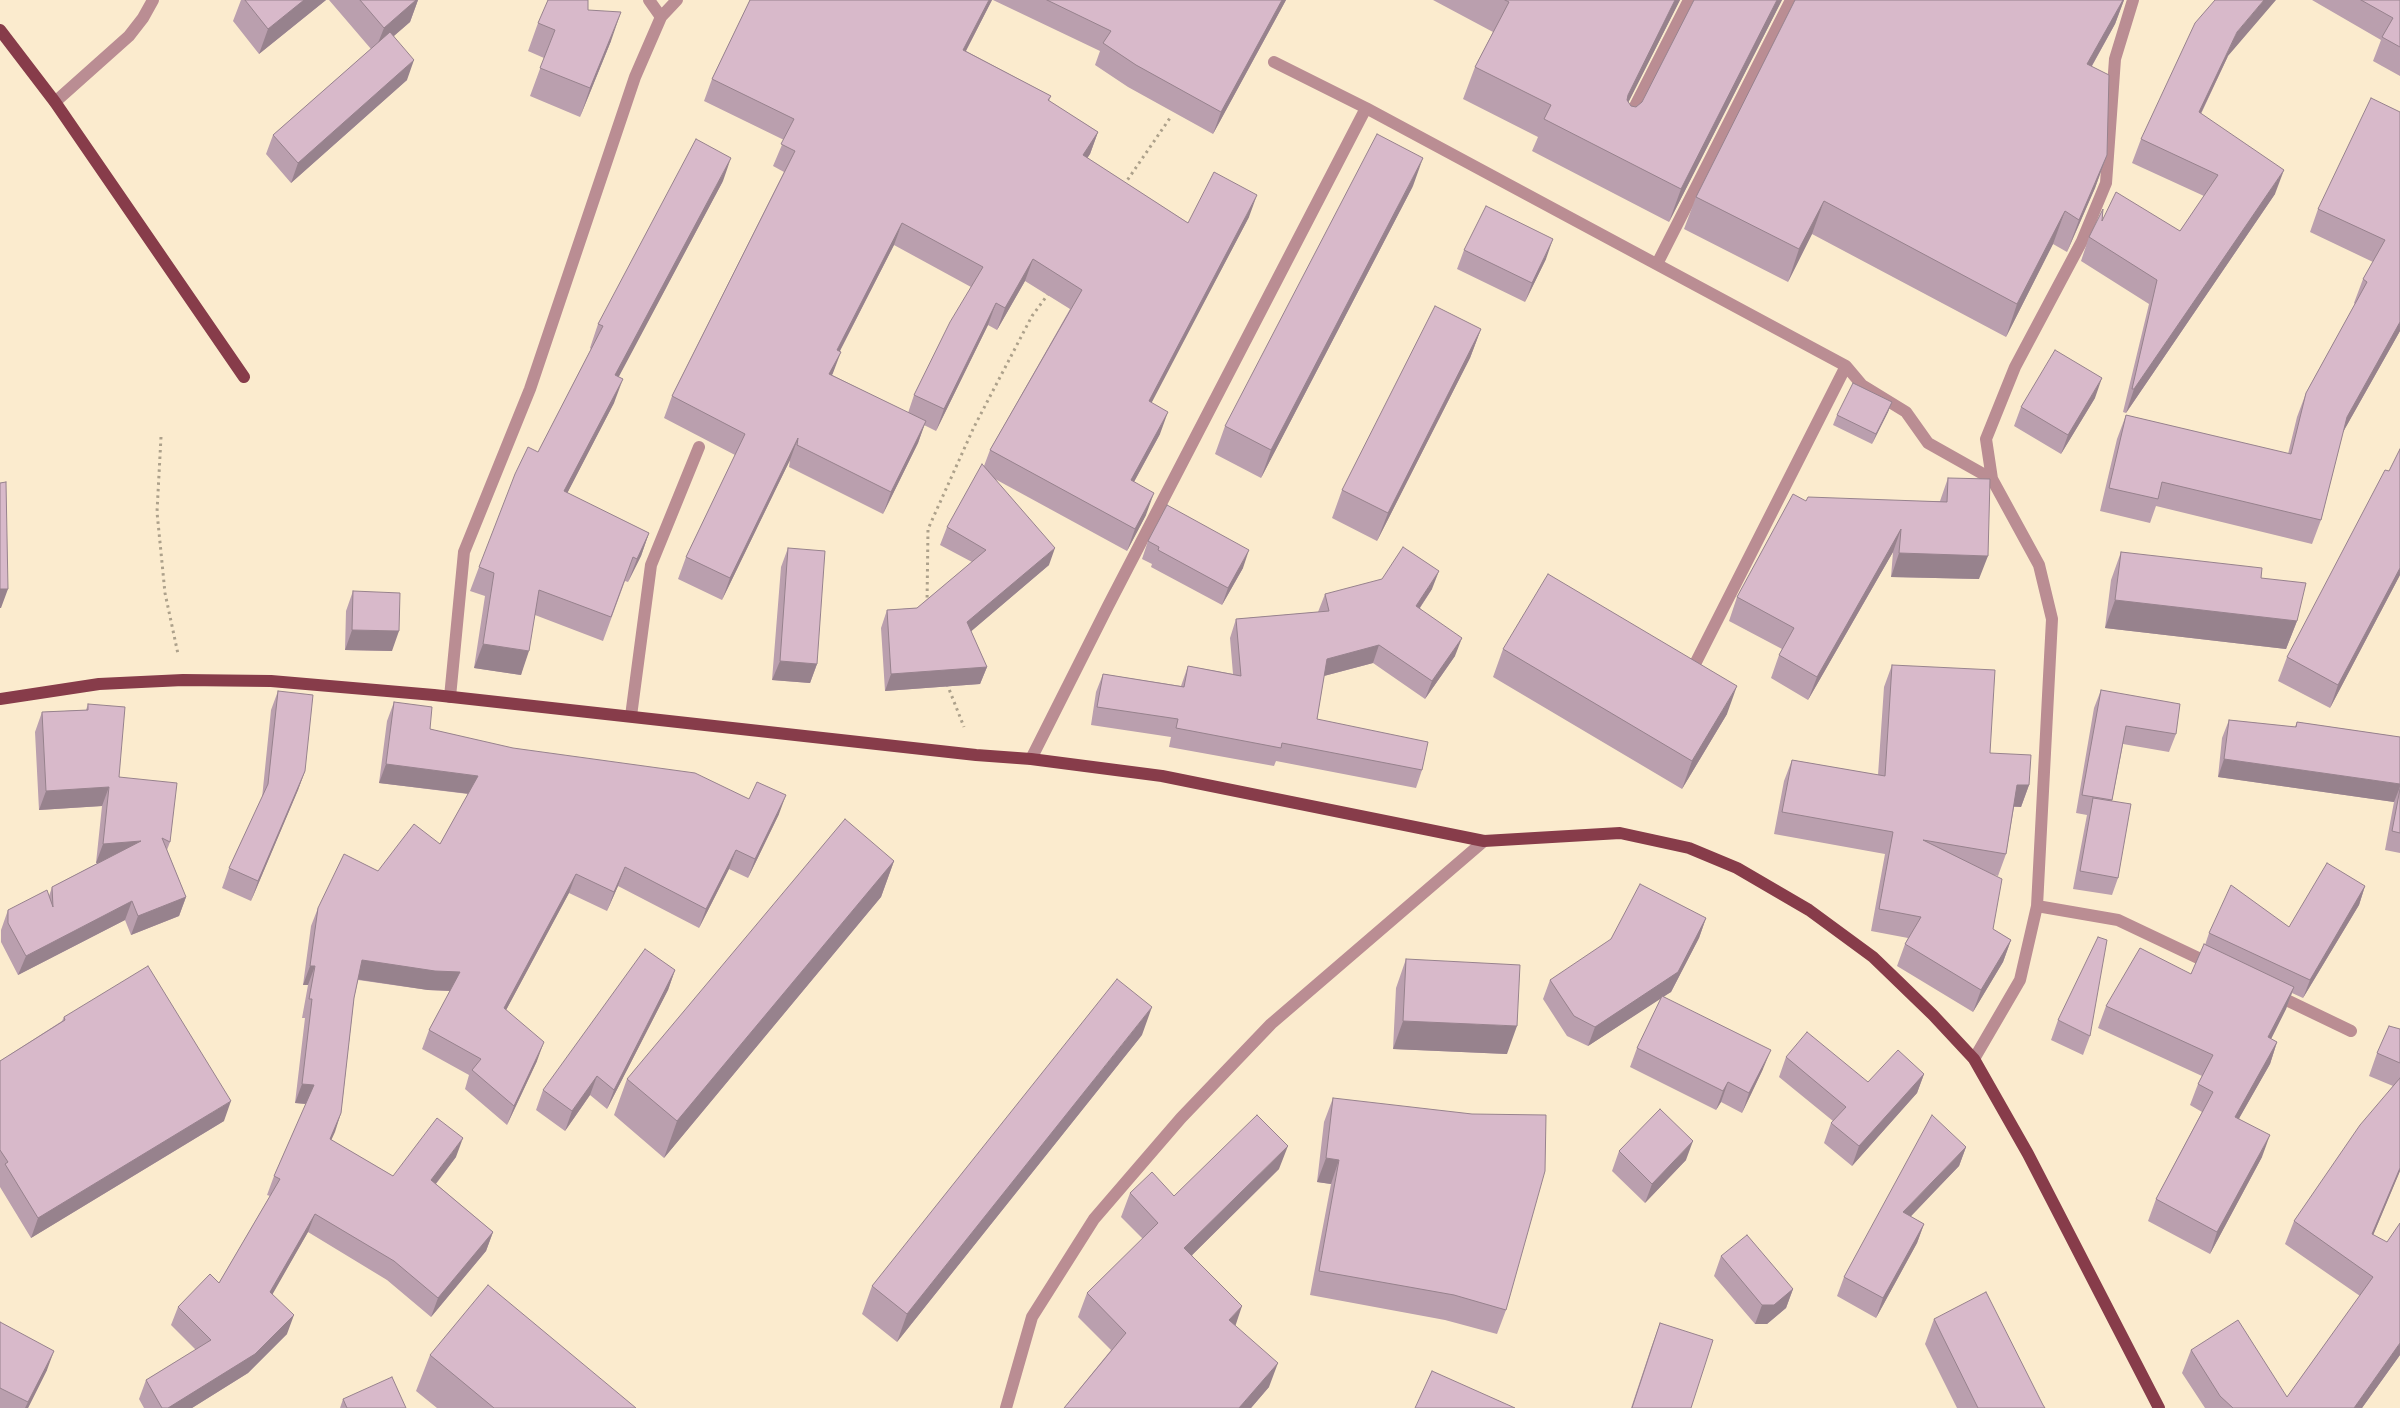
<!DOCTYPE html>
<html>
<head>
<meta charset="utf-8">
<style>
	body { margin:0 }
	canvas { display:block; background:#fbebce }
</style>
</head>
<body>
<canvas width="2400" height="1408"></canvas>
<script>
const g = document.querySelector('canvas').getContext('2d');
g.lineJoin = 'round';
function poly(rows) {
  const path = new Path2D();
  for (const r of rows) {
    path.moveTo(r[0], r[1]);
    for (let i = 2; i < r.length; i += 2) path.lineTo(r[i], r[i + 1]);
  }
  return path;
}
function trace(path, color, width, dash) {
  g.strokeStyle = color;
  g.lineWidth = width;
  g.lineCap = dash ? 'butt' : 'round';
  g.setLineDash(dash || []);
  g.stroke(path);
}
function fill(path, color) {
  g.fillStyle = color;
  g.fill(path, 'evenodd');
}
const path = poly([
	[1124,185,1170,118],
	[161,437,157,512,165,593,178,654],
	[927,604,928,529,974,427,1032,316,1049,293],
	[947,684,964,727]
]);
const minor = poly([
	[661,17,677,0],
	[1274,62,1366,108,1846,366,1862,385,1906,412,1928,443,1992,479],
	[55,102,129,36,143,18,153,0],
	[1627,122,1689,0],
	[1657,264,1791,0],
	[1696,662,1846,366],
	[450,697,464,552,530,389,635,77,661,17,649,0],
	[631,716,651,565,699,447],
	[1031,759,1108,606,1366,108],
	[2037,906,2118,920,2213,965],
	[2274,994,2351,1031],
	[1974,1059,2020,980,2037,906,2052,619,2039,565,1992,479,1986,439,2015,367,2082,241,2106,183,2115,59,2133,0],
	[1006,1408,1032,1317,1094,1219,1181,1118,1271,1024,1484,841]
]);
const major = poly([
	[0,30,55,102,244,377],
	[0,699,99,684,183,680,271,681,434,695,976,755,1031,759,1162,776,1484,841,1620,833,1689,848,1737,868,1809,910,1873,957,1933,1015,1974,1059,2028,1154,2159,1408]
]);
const wall = poly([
	[241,0,326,0,259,54,233,21],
	[329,0,418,0,410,22,394,36,407,80,291,183,266,154,273,135,371,49],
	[750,0,992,0,966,51,1051,96,1049,101,1098,132,1090,154,1087,158,1188,223,1249,217,1151,402,1160,434,1134,482,1146,515,1127,551,995,479,1049,565,971,631,987,667,980,684,885,691,881,628,887,610,917,608,972,562,940,545,947,527,984,466,990,450,1070,309,1025,281,997,330,988,325,936,431,924,425,918,443,883,514,789,467,790,460,722,600,678,579,686,557,735,455,664,418,672,396,784,172,773,166,784,140,704,101,712,79],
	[894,245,971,287,914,395,908,413,832,375,840,351],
	[993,0,1286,0,1213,134,1128,87,1095,65,1100,51],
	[1433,0,1680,0,1628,102,1631,106,1636,107,1642,102,1694,0,1782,0,1669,222,1532,151,1538,137,1463,99,1475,67,1493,32],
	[1795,0,2124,0,2115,24,2092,66,2107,155,2095,188,2067,252,2053,244,2006,337,1812,234,1788,282,1684,229,1696,197],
	[2312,0,2400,0,2400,76,2373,61,2381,40],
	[588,10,611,41,580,117,530,96,544,58,528,51,538,23],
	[2228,56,2201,114,2275,194,2126,413,2123,412,2149,304,2081,261,2089,237,2102,221,2180,231,2204,196,2132,163,2141,139],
	[2400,112,2400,331,2343,432,2321,520,2312,544,2156,506,2150,523,2100,511,2117,439,2126,415,2288,454,2297,417,2306,393,2355,304,2354,303,2363,279,2373,262,2310,232,2318,209],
	[723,181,618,377,614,403,567,493,649,533,641,556,628,582,625,581,603,641,535,615,521,675,474,668,485,596,470,591,479,567,591,349,590,348,598,324],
	[1413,186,1261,478,1215,454,1225,426],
	[1464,250,1546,259,1525,302,1457,269],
	[1481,329,1470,358,1377,541,1332,518,1342,490],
	[2095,398,2061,454,2014,426,2021,407],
	[1892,402,1888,412,1872,444,1833,425,1837,415],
	[2389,471,2400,575,2330,708,2278,681,2287,657],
	[1948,478,1979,579,1891,577,1893,552,1808,700,1771,678,1779,655,1782,649,1729,621,1737,597,1806,501,1940,501],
	[1148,541,1243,568,1222,605,1151,567,1152,564,1142,559],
	[788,548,817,664,810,683,772,680,781,567],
	[2121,552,2261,578,2297,621,2286,649,2105,628,2111,580],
	[1432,589,1420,608,1455,656,1425,699,1373,663,1324,676,1317,719,1422,770,1416,788,1276,761,1274,766,1169,747,1171,737,1091,725,1096,692,1103,674,1181,686,1188,666,1233,674,1230,638,1236,619,1318,612,1325,594],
	[353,591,392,651,345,650,346,611],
	[1503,649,1727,714,1682,789,1493,677],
	[1892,665,1990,753,2029,785,2021,807,2014,807,2006,854,1998,876,1994,875,1993,929,2011,940,2003,962,1973,1012,1897,966,1905,944,1908,938,1871,931,1885,854,1774,834,1784,781,1792,760,1878,775,1884,687],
	[2101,690,2176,734,2169,752,2123,744,2112,801,2118,878,2112,895,2073,889,2087,815,2076,813,2094,708],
	[278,691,305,771,298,790,251,901,222,888,229,868,262,798,271,710],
	[394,702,430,729,779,814,748,878,729,869,699,928,618,886,607,911,569,893,506,1010,537,1061,507,1125,465,1089,469,1075,422,1049,429,1030,450,991,428,990,358,980,354,998,341,1113,331,1140,393,1176,456,1157,436,1184,493,1232,486,1251,431,1317,387,1280,308,1232,272,1294,287,1334,248,1373,192,1408,144,1408,139,1399,146,1380,196,1350,171,1325,178,1307,219,1283,270,1196,267,1195,274,1176,306,1104,295,1103,305,1018,302,1018,308,985,303,985,311,926,318,908,378,871,440,844,468,794,379,783,387,721],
	[88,704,119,777,170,842,167,850,186,897,179,916,131,935,125,920,18,975,1,942,1,930,8,910,49,896,52,887,98,863,96,863,102,806,39,810,35,732,42,712,86,710],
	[2229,720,2295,727,2297,722,2400,737,2400,853,2385,850,2394,802,2218,777,2222,738],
	[894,861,881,897,664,1158,614,1115,627,1079],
	[2365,886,2359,905,2303,998,2292,993,2286,1009,2271,1039,2277,1042,2270,1064,2239,1118,2262,1157,2210,1254,2148,1221,2156,1199,2202,1112,2190,1105,2198,1084,2202,1076,2098,1028,2106,1006,2191,974,2205,945,2209,933,2289,927],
	[1706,918,1699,938,1671,992,1663,996,1763,1069,1742,1113,1721,1102,1716,1110,1630,1067,1637,1048,1662,997,1588,1046,1567,1036,1543,999,1550,980],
	[1406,959,1507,1054,1393,1049,1396,988],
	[675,970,668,990,607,1109,590,1095,565,1131,536,1110,543,1090],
	[64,1017,224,1121,31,1238,0,1187,0,1061,62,1021],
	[2058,1020,2090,1036,2083,1055,2051,1040],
	[2400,1029,2400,1171,2373,1235,2400,1355,2362,1408,2205,1408,2182,1373,2191,1350,2287,1397,2360,1296,2285,1244,2294,1221,2393,1086,2369,1076,2377,1053],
	[1142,1035,897,1342,862,1314,872,1286],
	[1786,1057,1868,1082,1924,1074,1917,1093,1852,1166,1824,1143,1831,1123,1833,1121,1779,1077],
	[1333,1098,1506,1310,1497,1334,1445,1320,1310,1295,1331,1184,1317,1182,1324,1122],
	[1966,1147,1959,1166,1910,1216,1924,1224,1917,1243,1876,1318,1837,1296,1844,1277],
	[1619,1151,1686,1160,1645,1203,1612,1171],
	[1279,1169,1192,1255,1235,1326,1269,1387,1251,1408,1064,1408,1111,1350,1078,1317,1087,1293,1143,1239,1121,1217,1130,1193,1174,1196],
	[1721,1256,1793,1289,1786,1308,1767,1324,1755,1324,1714,1276],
	[1934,1319,2043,1405,2045,1408,1957,1408,1925,1344],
	[0,1322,47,1370,28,1408,0,1408],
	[1660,1323,1691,1408,1631,1408,1651,1348],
	[430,1355,636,1408,437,1408,416,1391],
	[343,1399,406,1408,340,1408]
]);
const shadedWall = poly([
	[304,0,326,0,259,54,268,29],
	[416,0,418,0,410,22,374,53,384,28],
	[989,0,992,0,955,72,963,50],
	[1282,0,1286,0,1213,134,1221,112],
	[1675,0,1680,0,1616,127,1628,95],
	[1777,0,1782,0,1669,222,1681,189],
	[2123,0,2124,0,2115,24,2075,96,2087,64],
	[2264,0,2276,0,2228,56,2190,136,2199,112,2237,32],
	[621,12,611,41,580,117,590,88],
	[414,60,407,80,291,183,298,163],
	[1098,132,1090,154,1075,177,1083,155],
	[2107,155,2095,188,2067,252,2079,220],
	[731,158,723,181,607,399,615,375],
	[1423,158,1413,186,1261,478,1271,450],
	[2284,170,2275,194,2126,413,2134,389],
	[1257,195,1249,217,1141,423,1149,401],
	[1824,201,1812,234,1788,282,1799,249],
	[2065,211,2053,244,2006,337,2017,304],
	[902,223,894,245,829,372,837,350],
	[1553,239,1546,259,1525,302,1532,283],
	[1033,259,1025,281,997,330,1005,308],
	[996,303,988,325,936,431,944,409],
	[2400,322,2400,331,2338,441,2347,417],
	[1481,329,1470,358,1377,541,1388,513],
	[841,352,833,373,821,396,829,374],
	[2102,378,2095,398,2061,454,2068,435],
	[623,379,614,403,556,515,564,491],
	[1892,402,1888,412,1872,444,1876,434],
	[1168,412,1160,434,1123,502,1131,480],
	[926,421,918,443,883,514,891,492],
	[798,438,790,460,722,600,730,578],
	[1154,493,1146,515,1127,551,1135,529],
	[1901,529,1893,552,1808,700,1817,677],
	[649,533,641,556,628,582,637,559],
	[1055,548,1049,565,961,640,967,622],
	[1249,550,1243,568,1222,605,1228,588],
	[1899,553,1988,556,1979,579,1891,577],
	[2400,568,2400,575,2330,708,2338,685],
	[1439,571,1432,589,1409,624,1416,606],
	[0,589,8,589,1,608,0,608],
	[2115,600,2297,621,2286,649,2105,628],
	[352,630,399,631,392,651,345,650],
	[1462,638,1455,656,1425,699,1432,681],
	[483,644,529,651,521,675,474,668],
	[1379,645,1373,663,1320,677,1327,659],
	[780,661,817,664,810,683,772,680],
	[987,667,980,684,885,691,891,674],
	[1737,686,1727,714,1682,789,1692,761],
	[2224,759,2400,784,2400,787,2394,802,2218,777],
	[386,764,478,776,471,794,379,783],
	[305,771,298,790,251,901,258,881],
	[2017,785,2029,785,2021,807,2009,806],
	[109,787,102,806,39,810,46,791],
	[786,795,779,814,748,878,755,859],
	[141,841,134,860,96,863,103,844],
	[736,850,729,869,699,928,706,909],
	[894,861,881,897,664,1158,677,1121],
	[625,867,618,886,607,911,614,892],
	[576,874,569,893,497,1027,504,1008],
	[2365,886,2359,905,2303,998,2310,980],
	[186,897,179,916,131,935,138,916],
	[132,901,125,920,18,975,26,956],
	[1706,918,1699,938,1671,992,1588,1046,1595,1027],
	[2011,940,2003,962,1973,1012,1981,990],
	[362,960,460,972,454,991,428,990,355,979],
	[310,966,315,966,308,985,303,985],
	[675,970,668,990,607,1109,614,1090],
	[2294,987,2286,1009,2261,1059,2268,1037],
	[1152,1007,1142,1035,897,1342,907,1314],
	[1403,1021,1517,1026,1507,1054,1393,1049],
	[544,1042,537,1061,507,1125,514,1106],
	[2277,1042,2270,1064,2228,1138,2235,1117],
	[1771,1050,1763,1069,1742,1113,1749,1093],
	[1924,1074,1917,1093,1852,1166,1859,1146],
	[597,1076,590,1095,565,1131,572,1111],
	[1728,1082,1721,1102,1716,1110,1723,1091],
	[302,1084,314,1085,307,1104,295,1103],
	[231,1101,224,1121,31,1238,38,1218],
	[341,1113,335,1132,323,1158,330,1139],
	[2270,1135,2262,1157,2210,1254,2217,1232],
	[463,1138,456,1157,424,1199,431,1180],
	[1693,1141,1686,1160,1645,1203,1652,1184],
	[1288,1146,1279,1169,1176,1271,1184,1248],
	[1966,1147,1959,1166,1896,1232,1903,1212],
	[1326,1158,1339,1160,1331,1184,1317,1182],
	[2400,1168,2400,1171,2364,1257,2372,1234],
	[315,1214,308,1232,263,1311,270,1292],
	[1924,1224,1917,1243,1876,1318,1883,1298],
	[493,1232,486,1251,431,1317,438,1298],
	[1793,1289,1786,1308,1767,1324,1755,1324,1762,1305],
	[1242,1306,1234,1330,1229,1320],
	[294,1315,287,1334,248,1373,192,1408,168,1408],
	[2400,1343,2400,1355,2362,1408,2354,1408],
	[54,1351,47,1370,28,1408,25,1408,28,1402],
	[1278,1363,1269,1387,1251,1408,1239,1408]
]);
const building = poly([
	[245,0,304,0,268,29,245,0],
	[360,0,416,0,384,28,360,0],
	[548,0,588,0,588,10,621,12,590,88,540,68,555,30,538,23,548,0],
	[750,0,989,0,963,50,1051,96,1048,100,1098,132,1083,155,1188,223,1214,172,1257,195,1149,401,1168,412,1131,480,1154,493,1135,529,990,450,1082,290,1033,259,1005,308,996,303,944,409,914,395,950,322,983,267,902,223,837,350,841,352,829,374,926,421,891,492,797,445,798,438,730,578,686,557,745,434,672,396,795,151,781,144,794,119,712,79,750,0],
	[1047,0,1282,0,1221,112,1136,65,1103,43,1111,31,1047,0],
	[1505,0,1675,0,1628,95,1627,100,1631,106,1636,107,1642,102,1694,0,1777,0,1681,189,1544,119,1551,105,1475,67,1509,2,1505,0],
	[1795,0,2123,0,2087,64,2109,75,2107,155,2079,220,2065,211,2017,304,1824,201,1799,249,1696,197,1795,0],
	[2215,0,2264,0,2237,32,2199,112,2284,170,2134,389,2132,389,2157,280,2089,237,2103,209,2102,221,2116,192,2180,231,2218,175,2141,139,2195,23,2215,0],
	[2361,0,2400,0,2400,47,2382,37,2393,18,2361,0],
	[390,32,414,60,298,163,273,135,390,32],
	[2371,98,2400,112,2400,322,2347,417,2321,520,2162,482,2158,499,2109,488,2126,415,2291,454,2306,393,2367,282,2363,279,2385,240,2318,209,2371,98],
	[1377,134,1423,158,1271,450,1225,426,1377,134],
	[696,139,731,158,615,375,623,379,564,491,649,533,637,559,633,557,611,617,539,590,529,651,483,644,494,573,479,567,515,474,528,447,538,452,603,326,598,324,696,139],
	[1486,206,1553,239,1532,283,1464,250,1486,206],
	[1435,306,1481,329,1388,513,1342,490,1435,306],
	[2055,350,2102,378,2068,435,2021,407,2055,350],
	[1853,383,1892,402,1876,434,1837,415,1853,383],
	[2400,449,2400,568,2338,685,2287,657,2385,470,2389,471,2400,449],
	[982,464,1055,548,967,622,987,667,891,674,887,610,917,608,986,550,947,527,982,464],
	[1948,478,1990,479,1988,556,1899,553,1901,529,1817,677,1779,655,1794,628,1737,597,1793,494,1806,501,1808,497,1947,502,1948,478],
	[6,482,8,589,0,589,0,483,6,482],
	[1167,505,1249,550,1228,588,1158,550,1159,547,1148,541,1167,505],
	[1403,547,1439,571,1416,606,1462,638,1432,681,1379,645,1327,659,1317,719,1428,742,1422,770,1282,743,1281,748,1176,728,1178,719,1097,707,1103,674,1184,687,1188,666,1241,676,1236,619,1329,611,1325,594,1382,579,1403,547],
	[788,548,825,551,817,664,780,661,788,548],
	[2121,552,2262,568,2261,578,2306,583,2297,621,2115,600,2121,552],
	[1548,574,1737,686,1692,761,1503,649,1548,574],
	[353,591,400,593,399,631,352,630,353,591],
	[1892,665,1995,670,1990,753,2031,755,2029,785,2017,785,2006,854,1923,840,2002,879,1993,929,2011,940,1981,990,1905,944,1921,917,1879,909,1893,832,1782,812,1792,760,1885,776,1892,665],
	[2101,690,2180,704,2176,734,2126,726,2112,800,2082,795,2101,690],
	[278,691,313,695,305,771,258,881,229,868,268,784,278,691],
	[394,702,432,707,430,729,513,748,695,773,749,799,757,782,786,795,755,859,736,850,706,909,625,867,614,892,576,874,504,1008,544,1042,514,1106,472,1070,481,1059,429,1030,460,972,435,971,362,960,354,998,341,1113,330,1139,393,1176,437,1118,463,1138,431,1180,493,1232,438,1298,394,1261,315,1214,270,1292,294,1315,255,1354,168,1408,162,1408,146,1380,211,1340,178,1307,210,1274,219,1283,280,1179,274,1176,314,1085,302,1084,312,999,309,999,315,966,310,966,318,908,344,854,378,871,414,824,440,844,478,776,386,764,394,702],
	[88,704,125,707,119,777,177,783,170,842,162,838,186,897,138,916,132,901,26,956,8,923,8,910,47,890,53,907,52,887,141,841,103,844,109,787,46,791,42,712,88,710,88,704],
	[2229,720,2296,727,2297,722,2400,737,2400,784,2224,759,2229,720],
	[2400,789,2400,833,2392,831,2400,789],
	[2093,798,2131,804,2118,878,2080,871,2093,798],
	[845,819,894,861,677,1121,627,1079,845,819],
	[2327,863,2365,886,2310,980,2209,933,2231,885,2289,927,2327,863],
	[1640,884,1706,918,1678,972,1595,1027,1574,1016,1550,980,1611,939,1640,884],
	[2098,937,2107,940,2090,1036,2058,1020,2098,937],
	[2204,944,2294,987,2268,1037,2277,1042,2235,1117,2270,1135,2217,1232,2156,1199,2213,1092,2198,1084,2213,1055,2106,1006,2140,948,2191,974,2204,944],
	[645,949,675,970,614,1090,597,1076,572,1111,543,1090,645,949],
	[1406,959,1520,965,1517,1026,1403,1021,1406,959],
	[148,966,231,1101,38,1218,5,1164,8,1162,0,1150,0,1061,65,1020,64,1017,148,966],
	[1117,979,1152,1007,907,1314,872,1286,1117,979],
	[1662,996,1771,1050,1749,1093,1728,1082,1723,1091,1637,1048,1662,996],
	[2389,1026,2400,1029,2400,1063,2377,1053,2389,1026],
	[1807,1032,1868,1082,1898,1050,1924,1074,1859,1146,1831,1123,1846,1107,1786,1057,1807,1032],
	[2400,1078,2400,1168,2372,1234,2387,1242,2400,1223,2400,1343,2354,1408,2233,1408,2220,1396,2191,1350,2238,1320,2287,1397,2373,1277,2294,1221,2360,1125,2400,1078],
	[1333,1098,1472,1114,1546,1115,1545,1171,1506,1310,1454,1295,1319,1271,1339,1160,1326,1158,1333,1098],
	[1660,1109,1693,1141,1652,1184,1619,1151,1660,1109],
	[1257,1115,1288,1146,1184,1248,1242,1306,1229,1320,1278,1363,1239,1408,1064,1408,1126,1333,1087,1293,1158,1223,1130,1193,1152,1172,1174,1196,1257,1115],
	[1932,1115,1966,1147,1903,1212,1924,1224,1883,1298,1844,1277,1932,1115],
	[1747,1235,1793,1289,1774,1305,1762,1305,1721,1256,1747,1235],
	[488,1285,636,1408,494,1408,430,1355,488,1285],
	[1986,1292,2043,1405,2045,1408,1978,1408,1934,1319,1986,1292],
	[0,1322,54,1351,28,1402,0,1388,0,1322],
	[1660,1323,1713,1340,1691,1408,1632,1408,1660,1323],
	[1432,1371,1515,1408,1415,1408,1432,1371],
	[392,1377,406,1408,347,1408,343,1399,392,1377]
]);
trace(path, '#ada18b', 3, [2.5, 4]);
trace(minor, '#ba8d93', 12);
trace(major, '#873c4a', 12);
fill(wall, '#ba9fae');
fill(shadedWall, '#97828d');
fill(building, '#d8b9ca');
trace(building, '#97828d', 1);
</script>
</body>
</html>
